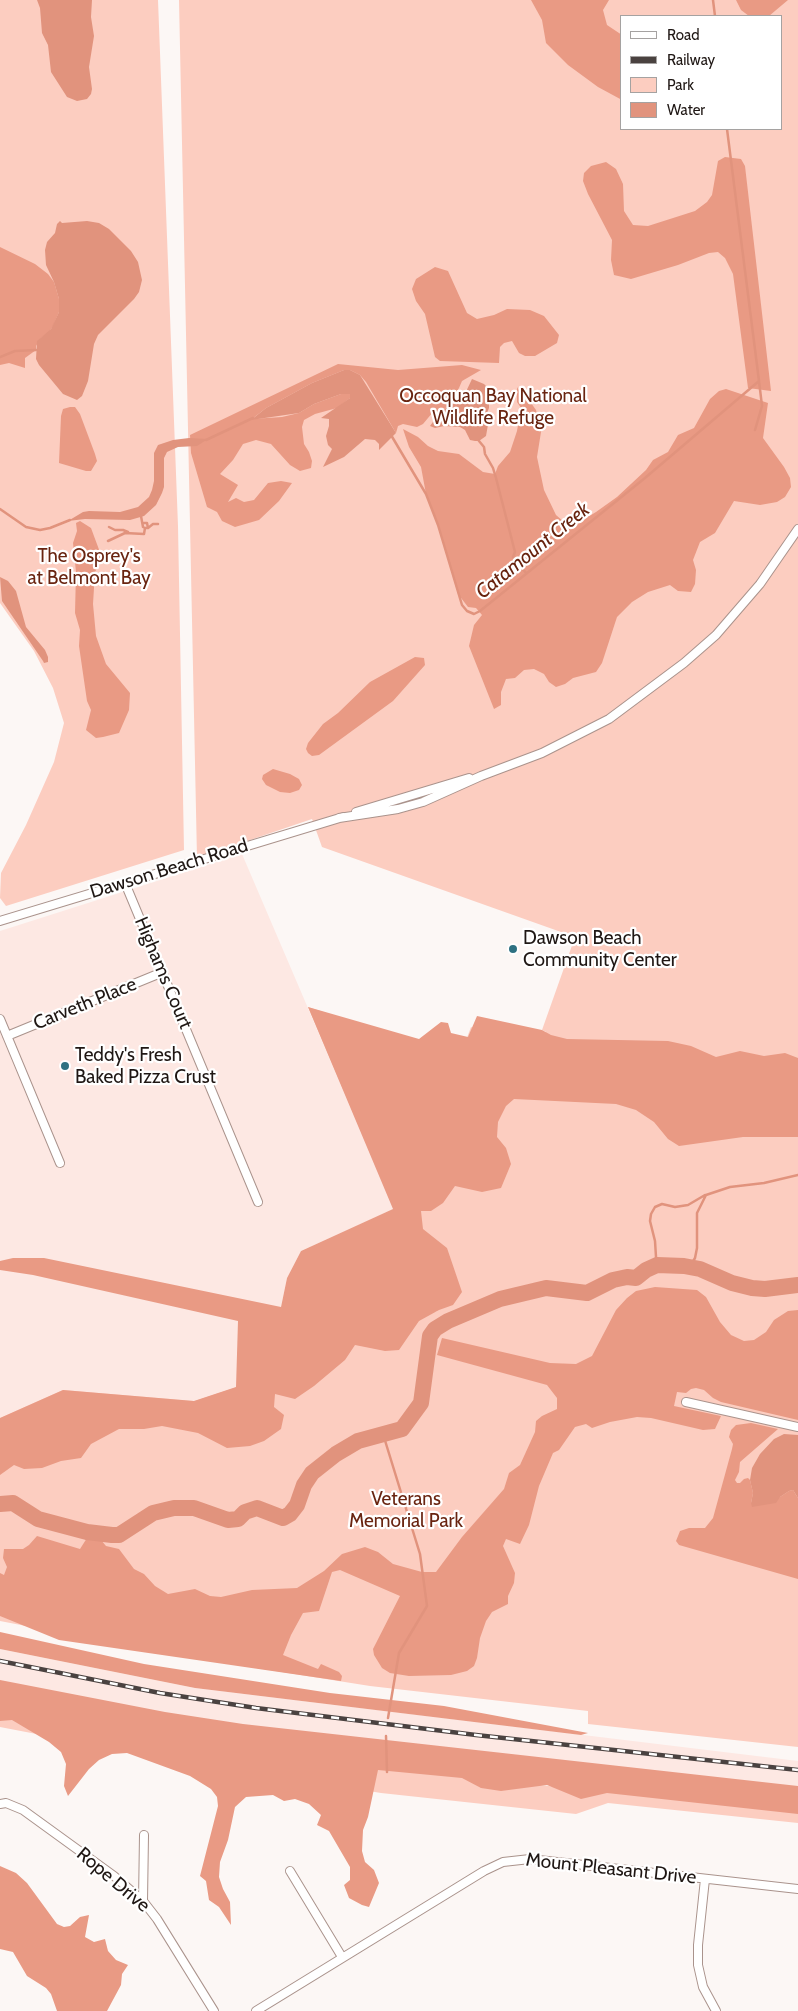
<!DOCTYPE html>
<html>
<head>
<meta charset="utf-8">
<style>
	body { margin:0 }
	#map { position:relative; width:798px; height:2011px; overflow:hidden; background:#fcf7f5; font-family:Cabin,sans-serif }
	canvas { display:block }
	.legend { position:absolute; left:620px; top:15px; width:162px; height:115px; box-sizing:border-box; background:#fff; border:1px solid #a5a2a1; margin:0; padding:6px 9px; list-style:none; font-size:15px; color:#1f1714 }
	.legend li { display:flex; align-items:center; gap:10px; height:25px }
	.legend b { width:25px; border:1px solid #a5a2a1 }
</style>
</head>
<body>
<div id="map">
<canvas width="798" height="2011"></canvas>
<ul class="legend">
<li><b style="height:6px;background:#fff"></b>Road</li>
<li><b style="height:6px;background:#4a4240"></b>Railway</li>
<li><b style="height:14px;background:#fccdc0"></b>Park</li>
<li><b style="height:14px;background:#e1937d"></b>Water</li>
</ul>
</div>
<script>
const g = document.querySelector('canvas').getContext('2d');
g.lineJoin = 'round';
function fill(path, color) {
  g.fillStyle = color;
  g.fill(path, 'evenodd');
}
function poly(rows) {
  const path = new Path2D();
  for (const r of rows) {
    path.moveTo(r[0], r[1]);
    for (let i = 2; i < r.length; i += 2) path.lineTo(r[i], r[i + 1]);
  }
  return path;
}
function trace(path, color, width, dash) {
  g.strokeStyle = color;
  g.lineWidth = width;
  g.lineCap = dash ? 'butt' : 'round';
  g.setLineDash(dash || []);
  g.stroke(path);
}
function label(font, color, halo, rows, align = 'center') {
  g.font = font + ' Cabin,sans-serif';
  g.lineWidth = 4.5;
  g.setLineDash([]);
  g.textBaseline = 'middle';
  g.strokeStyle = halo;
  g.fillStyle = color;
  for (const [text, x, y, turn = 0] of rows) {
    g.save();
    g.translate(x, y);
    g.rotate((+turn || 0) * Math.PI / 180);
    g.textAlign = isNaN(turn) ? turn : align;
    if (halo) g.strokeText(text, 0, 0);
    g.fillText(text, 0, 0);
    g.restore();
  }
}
const built = poly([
	[242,854,394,1209,301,1251,287,1278,281,1307,237,1387,194,1401,63,1391,0,1418,0,931],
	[0,1649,195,1688,798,1761,798,1798,236,1733,0,1687]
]);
const green = poly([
	[0,0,158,0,178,526,184,850,6,906,0,898,1,873,26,825,54,762,64,723,53,688,34,651,0,603],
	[179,0,798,0,798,1747,588,1724,588,1711,370,1686,187,1657,0,1621,0,1418,63,1390,194,1401,237,1387,437,1311,308,1007,460,1056,471,1027,539,1053,546,1032,542,1030,575,937,322,847,312,819,197,858],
	[622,16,782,16,782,129,622,129],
	[0,1706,381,1766,574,1789,798,1799,798,1823,608,1803,576,1814,381,1793,125,1751,0,1727]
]);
const forest = poly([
	[531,0,609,0,603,10,607,25,622,35,622,100,598,87,568,65,546,43,542,20],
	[736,0,788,0,769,16,749,16,741,10],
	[725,157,741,159,745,166,771,391,748,388,733,274,725,258,718,252,709,253,678,265,631,279,614,275,611,260,612,240,588,194,583,181,584,173,591,166,606,162,616,169,623,184,624,211,633,225,648,226,695,211,707,202,712,195,718,161],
	[0,247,35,264,48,274,54,282,59,299,59,312,53,326,49,332,41,338,36,346,36,350,25,358,25,368,9,363,0,365],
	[435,267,448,271,467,313,477,319,494,315,507,309,530,310,544,316,559,335,557,343,535,356,525,356,519,353,512,341,504,343,500,347,499,363,440,361,435,357,425,314,416,301,412,289,416,279],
	[338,364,398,370,462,365,481,370,462,381,459,388,447,407,441,411,433,412,423,424,417,427,403,424,398,426,396,433,366,382,360,375,350,370,344,370,312,383,266,408,252,419,282,417,299,413,314,404,341,394,350,393,350,398,337,408,315,414,304,420,302,427,304,444,309,452,312,461,311,468,300,471,290,465,271,444,256,440,243,444,233,460,220,474,238,485,228,502,236,498,244,502,254,500,268,483,281,481,292,483,279,501,259,520,235,527,222,521,217,512,207,507,191,453,190,435],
	[517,387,524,400,531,403,536,410,541,432,537,457,544,490,556,515,564,522,581,521,596,512,617,497,646,470,653,460,668,452,678,435,694,428,710,399,719,391,726,389,768,403,763,438,784,467,790,478,791,487,785,497,777,502,760,505,734,501,715,533,700,542,693,560,696,570,695,584,691,592,678,591,670,585,648,592,632,602,617,617,602,663,596,672,573,678,565,684,556,687,549,682,544,674,534,669,524,670,515,678,506,679,501,692,501,705,494,709,469,646,474,625,482,615,476,608,468,607,458,594,438,525,426,494,421,467,409,447,403,429,418,437,428,446,438,451,459,454,483,472,495,474,498,466,510,452,517,431,521,408,517,402],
	[70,407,75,407,80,414,95,454,97,461,91,471,86,471,59,463,61,416,63,409],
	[80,521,91,528,101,555,102,559,95,572,93,604,96,636,106,664,130,693,129,710,119,733,103,737,96,738,86,730,91,710,87,701,79,646,80,630,75,613,76,572,73,543,77,531,76,523],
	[415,657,424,658,425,665,393,701,319,755,312,756,308,753,306,749,308,743,323,724,338,713,370,682],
	[273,769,290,774,299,779,302,785,299,790,290,793,280,792,266,785,262,779,263,775],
	[308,1007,419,1039,441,1022,448,1023,451,1033,468,1037,477,1016,542,1030,551,1035,567,1039,668,1041,691,1046,716,1057,740,1051,764,1056,785,1053,798,1058,798,1137,743,1137,679,1146,668,1139,654,1122,636,1110,616,1104,514,1099,506,1106,498,1122,497,1137,506,1148,511,1164,501,1188,482,1192,455,1186,443,1203,431,1211,421,1211,423,1229,447,1248,462,1292,453,1305,439,1310,419,1321,399,1350,385,1351,355,1345,345,1360,314,1386,295,1399,275,1394,274,1407,284,1415,281,1429,264,1441,250,1446,227,1448,198,1433,162,1426,144,1429,119,1429,91,1444,81,1458,61,1461,42,1468,24,1469,14,1465,0,1475,0,1418,63,1390,194,1401,236,1387,238,1321,33,1275,0,1270,0,1261,13,1258,44,1258,281,1307,287,1278,301,1251,393,1209],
	[655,1287,697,1290,706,1297,720,1322,731,1335,744,1341,754,1340,766,1332,774,1320,788,1311,798,1310,798,1420,721,1402,713,1398,704,1390,696,1388,691,1389,686,1393,677,1392,674,1406,721,1416,715,1429,703,1430,651,1418,637,1417,610,1422,592,1428,586,1424,575,1427,559,1450,553,1453,539,1486,529,1525,520,1544,506,1539,503,1546,515,1573,514,1583,508,1596,508,1604,492,1612,486,1621,480,1638,477,1658,474,1666,467,1671,451,1675,409,1676,390,1673,382,1668,374,1655,373,1649,400,1596,340,1570,332,1572,319,1611,303,1613,291,1635,283,1655,318,1669,321,1664,339,1672,342,1676,341,1681,59,1640,0,1616,0,1573,4,1575,7,1567,3,1558,4,1549,23,1549,29,1545,37,1536,80,1549,87,1538,95,1533,106,1546,119,1549,134,1569,144,1574,155,1586,168,1594,195,1589,210,1596,221,1597,252,1590,297,1588,324,1571,342,1554,365,1547,378,1552,393,1564,422,1572,436,1572,462,1537,504,1489,509,1473,520,1465,535,1432,536,1421,542,1416,557,1409,557,1398,547,1385,437,1355,442,1338,550,1363,576,1364,592,1356,616,1310,627,1298,636,1291],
	[751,1423,778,1429,740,1462,739,1472,735,1480,737,1483,740,1483,744,1479,748,1478,750,1480,753,1493,751,1503,780,1497,789,1491,793,1490,796,1495,798,1498,798,1579,679,1545,676,1541,680,1531,689,1528,705,1528,713,1518,732,1449,733,1444,729,1437,731,1430,736,1425],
	[0,1632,144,1664,330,1693,444,1706,588,1733,581,1735,195,1688,0,1649],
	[0,1680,165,1712,243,1724,798,1786,798,1814,607,1793,581,1799,547,1785,501,1791,481,1788,462,1778,378,1770,368,1817,363,1830,362,1851,365,1862,374,1870,379,1883,369,1907,362,1905,349,1898,344,1885,350,1880,350,1867,329,1831,317,1825,321,1815,309,1804,295,1799,284,1801,273,1795,246,1797,235,1807,228,1840,220,1862,219,1877,223,1889,230,1902,231,1925,219,1907,209,1900,206,1881,200,1876,218,1806,217,1797,211,1789,190,1776,127,1753,112,1754,99,1760,89,1769,68,1796,64,1786,66,1764,61,1752,49,1742,12,1720,0,1721],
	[0,1866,16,1873,27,1883,57,1924,64,1927,70,1926,80,1917,89,1915,85,1937,94,1942,105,1939,108,1951,116,1960,128,1965,122,1974,121,1985,107,2011,57,2011,51,1994,46,1988,27,1976,13,1952,0,1949]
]);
const water = poly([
	[37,0,92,0,91,17,94,36,89,67,92,89,91,94,87,99,77,101,67,97,51,72,48,45,42,33,40,8],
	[60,221,62,223,87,221,99,223,109,229,131,251,138,262,142,280,139,292,134,299,98,335,94,344,88,381,82,396,77,400,63,394,39,365,36,359,37,341,51,329,59,312,59,299,54,282,46,265,45,250,47,242,55,233,57,224],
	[344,370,350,370,360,375,396,433,379,450,379,444,375,440,365,439,344,457,323,467,332,449,328,445,326,436,329,426,329,419,321,418,350,398,350,394,341,394,314,404,299,413,251,420,266,408,312,383],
	[472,379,484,384,487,387,489,394,489,408,487,413,489,419,486,436,479,441,475,441,470,440,465,430,460,427,444,426,435,428,430,426,441,411,463,398],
	[189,438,208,439,197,446,178,447,167,452,164,458,164,487,162,493,156,505,144,516,130,520,85,519,68,521,83,512,89,511,120,512,138,507,149,497,152,490,154,481,154,453,158,445,173,440],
	[0,577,8,581,16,591,26,627,45,650,48,657,48,662,44,663,43,661,2,601],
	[784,1434,798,1435,798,1498,793,1490,789,1491,780,1497,776,1503,752,1507,751,1503,753,1493,750,1480,752,1468,760,1454,774,1439]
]);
const stream = poly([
	[713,0,715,16],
	[0,357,15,351,36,350],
	[755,430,762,406,759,381],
	[391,435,426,494,438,525,462,605,467,611,474,614,480,611,645,478,759,381,727,129],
	[206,440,253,418],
	[479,441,484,447,485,454,493,468,496,478,515,552,513,557,526,573],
	[0,509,26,527,40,530,50,528,70,520],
	[144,523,147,523,148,528],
	[109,527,115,530,123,530,128,532],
	[145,528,148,528,153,524,158,524],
	[108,541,125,533,144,534,145,528,143,527,141,516],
	[684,1266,692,1263,695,1258,697,1248,697,1213,706,1195,730,1187,764,1183,798,1175],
	[651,1268,655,1263,656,1257,655,1241,650,1221,651,1214,655,1207,662,1204,675,1207,688,1205,705,1195],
	[383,1434,420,1554,427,1606,399,1653,388,1718],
	[386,1736,387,1772]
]);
const river = poly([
	[0,1504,13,1503,38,1519,87,1532,112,1535,119,1535,153,1513,174,1508,194,1508,228,1520,238,1519,245,1512,257,1508,283,1518,290,1514,297,1505,304,1485,312,1473,336,1454,358,1441,402,1429,421,1403,430,1336,435,1329,448,1321,500,1299,546,1288,587,1293,613,1280,627,1277,636,1278,646,1270,657,1265,684,1266,700,1269,732,1283,752,1288,765,1289,798,1285]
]);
const street = poly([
	[356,812,469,778],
	[339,818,398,809,423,802,481,776,542,753,609,719,684,663,716,635,760,584,798,529],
	[125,883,258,1202],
	[0,921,343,817],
	[0,1019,60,1163],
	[7,1036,163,972],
	[686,1402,798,1427],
	[0,1804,6,1803,23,1810,114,1876,143,1901,157,1919,214,2011],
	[290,1871,342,1957],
	[705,1879,698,1945,698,1965,703,1987,716,2011],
	[143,1901,144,1835],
	[256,2011,484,1871,503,1862,530,1859,798,1889]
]);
const rail = poly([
	[0,1661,160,1693,256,1708,476,1735,798,1770]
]);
const markers = [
	[513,949,5,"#2e7182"],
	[65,1066,5,"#2e7182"]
];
const parkNames = [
	["Occoquan Bay National",493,396],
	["Wildlife Refuge",493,418],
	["The Osprey's",89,556],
	["at Belmont Bay",89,578],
	["Veterans",406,1499],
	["Memorial Park",406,1521]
];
const streetNames = [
	["Dawson Beach Road",169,869,-17],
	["Highams Court",163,973,67],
	["Carveth Place",85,1004,-22],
	["Mount Pleasant Drive",611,1869,6],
	["Rope Drive",113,1880,40]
];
const poiNames = [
	["Dawson Beach",523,938],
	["Community Center",523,960],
	["Teddy's Fresh",75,1055],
	["Baked Pizza Crust",75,1077]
];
const waterNames = [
	["Catamount Creek",533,551,-39]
];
fill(built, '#fde8e3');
fill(green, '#fccdc0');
fill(forest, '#e99a84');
fill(water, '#e1937d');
trace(stream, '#e1937d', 2.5);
trace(river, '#e1937d', 16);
trace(street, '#aa938c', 10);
trace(street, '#fff', 8);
trace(rail, '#4a4240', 4.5);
trace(rail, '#fff', 2.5, [8]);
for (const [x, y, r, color] of markers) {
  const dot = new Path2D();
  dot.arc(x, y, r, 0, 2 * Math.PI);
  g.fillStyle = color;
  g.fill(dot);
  trace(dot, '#fff', 2);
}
label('19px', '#692410', '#fff', parkNames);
label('19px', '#1f1714', '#fff', streetNames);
label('19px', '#1f1714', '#fff', poiNames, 'left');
label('italic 20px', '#67220d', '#fff', waterNames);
</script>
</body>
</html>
